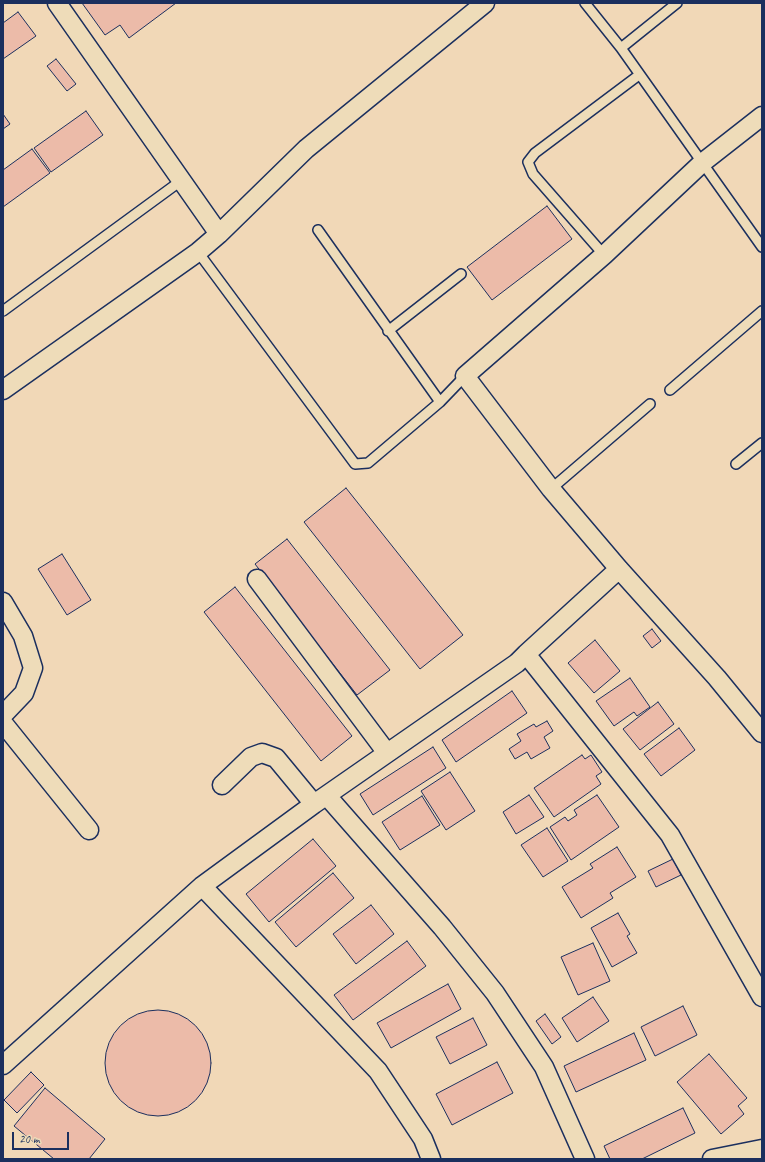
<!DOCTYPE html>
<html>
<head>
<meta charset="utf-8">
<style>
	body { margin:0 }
	#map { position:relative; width:765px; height:1162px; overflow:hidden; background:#f1d8b7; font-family:Caveat,sans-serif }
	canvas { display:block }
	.frame { position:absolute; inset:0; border:4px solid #1b2f5e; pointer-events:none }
	.scale { position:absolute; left:12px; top:1132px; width:57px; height:18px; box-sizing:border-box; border:2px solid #1b2f5e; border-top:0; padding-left:5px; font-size:12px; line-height:14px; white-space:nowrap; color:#1b2f5e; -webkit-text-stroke:3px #eedcb9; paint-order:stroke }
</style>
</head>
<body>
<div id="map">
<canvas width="765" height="1162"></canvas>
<div class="frame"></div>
<div class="scale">20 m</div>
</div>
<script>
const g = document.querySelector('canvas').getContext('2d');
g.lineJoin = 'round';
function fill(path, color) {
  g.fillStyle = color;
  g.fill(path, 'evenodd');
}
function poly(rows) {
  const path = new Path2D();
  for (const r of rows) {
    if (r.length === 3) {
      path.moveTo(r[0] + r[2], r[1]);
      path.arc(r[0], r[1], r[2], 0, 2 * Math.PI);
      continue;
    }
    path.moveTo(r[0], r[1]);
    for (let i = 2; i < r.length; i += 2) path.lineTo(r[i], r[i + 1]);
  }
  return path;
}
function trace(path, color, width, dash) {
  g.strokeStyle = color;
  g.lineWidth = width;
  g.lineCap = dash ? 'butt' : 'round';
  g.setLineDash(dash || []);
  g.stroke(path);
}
const building = poly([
	[82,3,176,3,129,38,120,25,105,35,82,3],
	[18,12,36,36,3,59,3,23,18,12],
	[56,59,76,84,67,91,47,66,56,59],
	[86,111,103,135,51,172,34,148,86,111],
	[3,114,10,124,3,129,3,114],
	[32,149,50,173,3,207,3,170,32,149],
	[547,206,572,239,492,300,467,267,547,206],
	[346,488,463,635,420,669,304,522,346,488],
	[287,539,390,670,357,695,255,564,287,539],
	[62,554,91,600,67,615,38,569,62,554],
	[235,587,352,736,321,761,204,612,235,587],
	[652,629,661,641,652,648,643,636,652,629],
	[595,640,620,671,594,693,568,663,595,640],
	[630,678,650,707,637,716,634,712,614,726,596,701,630,678],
	[512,691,527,713,456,762,442,740,512,691],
	[658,702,674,724,640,750,623,729,658,702],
	[547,721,553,731,544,737,550,748,531,759,527,752,515,759,509,749,521,741,517,734,534,724,536,727,547,721],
	[679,728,695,750,661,776,644,754,679,728],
	[433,747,446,768,373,815,360,794,433,747],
	[582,755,585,759,591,755,602,772,596,776,601,784,554,817,534,788,582,755],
	[450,772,475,811,446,830,421,791,450,772],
	[529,795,544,817,516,834,503,812,529,795],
	[597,795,619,827,571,860,550,827,565,817,568,821,577,815,574,810,597,795],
	[422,796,440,825,400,850,382,822,422,796],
	[547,828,568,861,543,877,521,845,547,828],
	[313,839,336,866,269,922,246,894,313,839],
	[617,847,636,877,610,893,613,898,581,918,562,887,593,868,590,864,617,847],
	[673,859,681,875,656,887,648,871,673,859],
	[333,873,354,898,296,947,275,922,333,873],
	[371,905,394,934,356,964,333,934,371,905],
	[618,913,630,934,627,936,637,953,612,967,591,928,618,913],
	[407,941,426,966,353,1020,334,995,407,941],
	[593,943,610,981,578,995,561,957,593,943],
	[448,984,461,1009,391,1048,377,1023,448,984],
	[593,997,609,1021,577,1042,562,1018,593,997],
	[683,1006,697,1035,655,1056,641,1027,683,1006],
	[158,1063,53],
	[545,1014,561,1037,552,1044,536,1021,545,1014],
	[473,1018,487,1045,450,1064,436,1037,473,1018],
	[634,1033,646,1060,576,1092,564,1066,634,1033],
	[709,1054,747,1098,738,1106,744,1114,721,1134,677,1082,709,1054],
	[497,1062,513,1093,452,1125,436,1094,497,1062],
	[31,1072,44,1085,17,1113,4,1100,31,1072],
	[45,1088,105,1139,89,1159,54,1159,14,1126,45,1088],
	[683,1108,695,1133,642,1159,610,1159,604,1146,683,1108]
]);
const lane = poly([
	[585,3,621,48,762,247],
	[621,48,677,3],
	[318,230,440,402],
	[198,252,355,464,368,463,440,402,465,376],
	[604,255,533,174,528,162,535,153,639,75],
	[3,311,182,180],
	[388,331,461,274],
	[670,390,762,311],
	[736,464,762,443],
	[551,489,650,404]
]);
const street = poly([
	[57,3,219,234,306,149,485,3],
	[762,116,702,163,604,255,465,376,551,489,619,569,717,678,762,733],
	[3,390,198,252,219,234],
	[257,579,387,753],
	[3,602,23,636,33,668,24,693,3,715],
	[526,654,619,569],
	[3,723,89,830],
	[222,785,251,757,262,753,276,758,314,804],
	[327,796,442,927,495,993,544,1067,585,1159],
	[202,886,378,1071,423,1139,431,1159],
	[3,1065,202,886,314,804,517,663,526,654,670,835,762,997],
	[712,1159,762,1149]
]);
fill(building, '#ecbba9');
trace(building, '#1b2f5e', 1);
trace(lane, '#1b2f5e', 12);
trace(street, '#1b2f5e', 21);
trace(lane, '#eedcb9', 9);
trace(street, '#eedcb9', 18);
</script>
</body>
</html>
